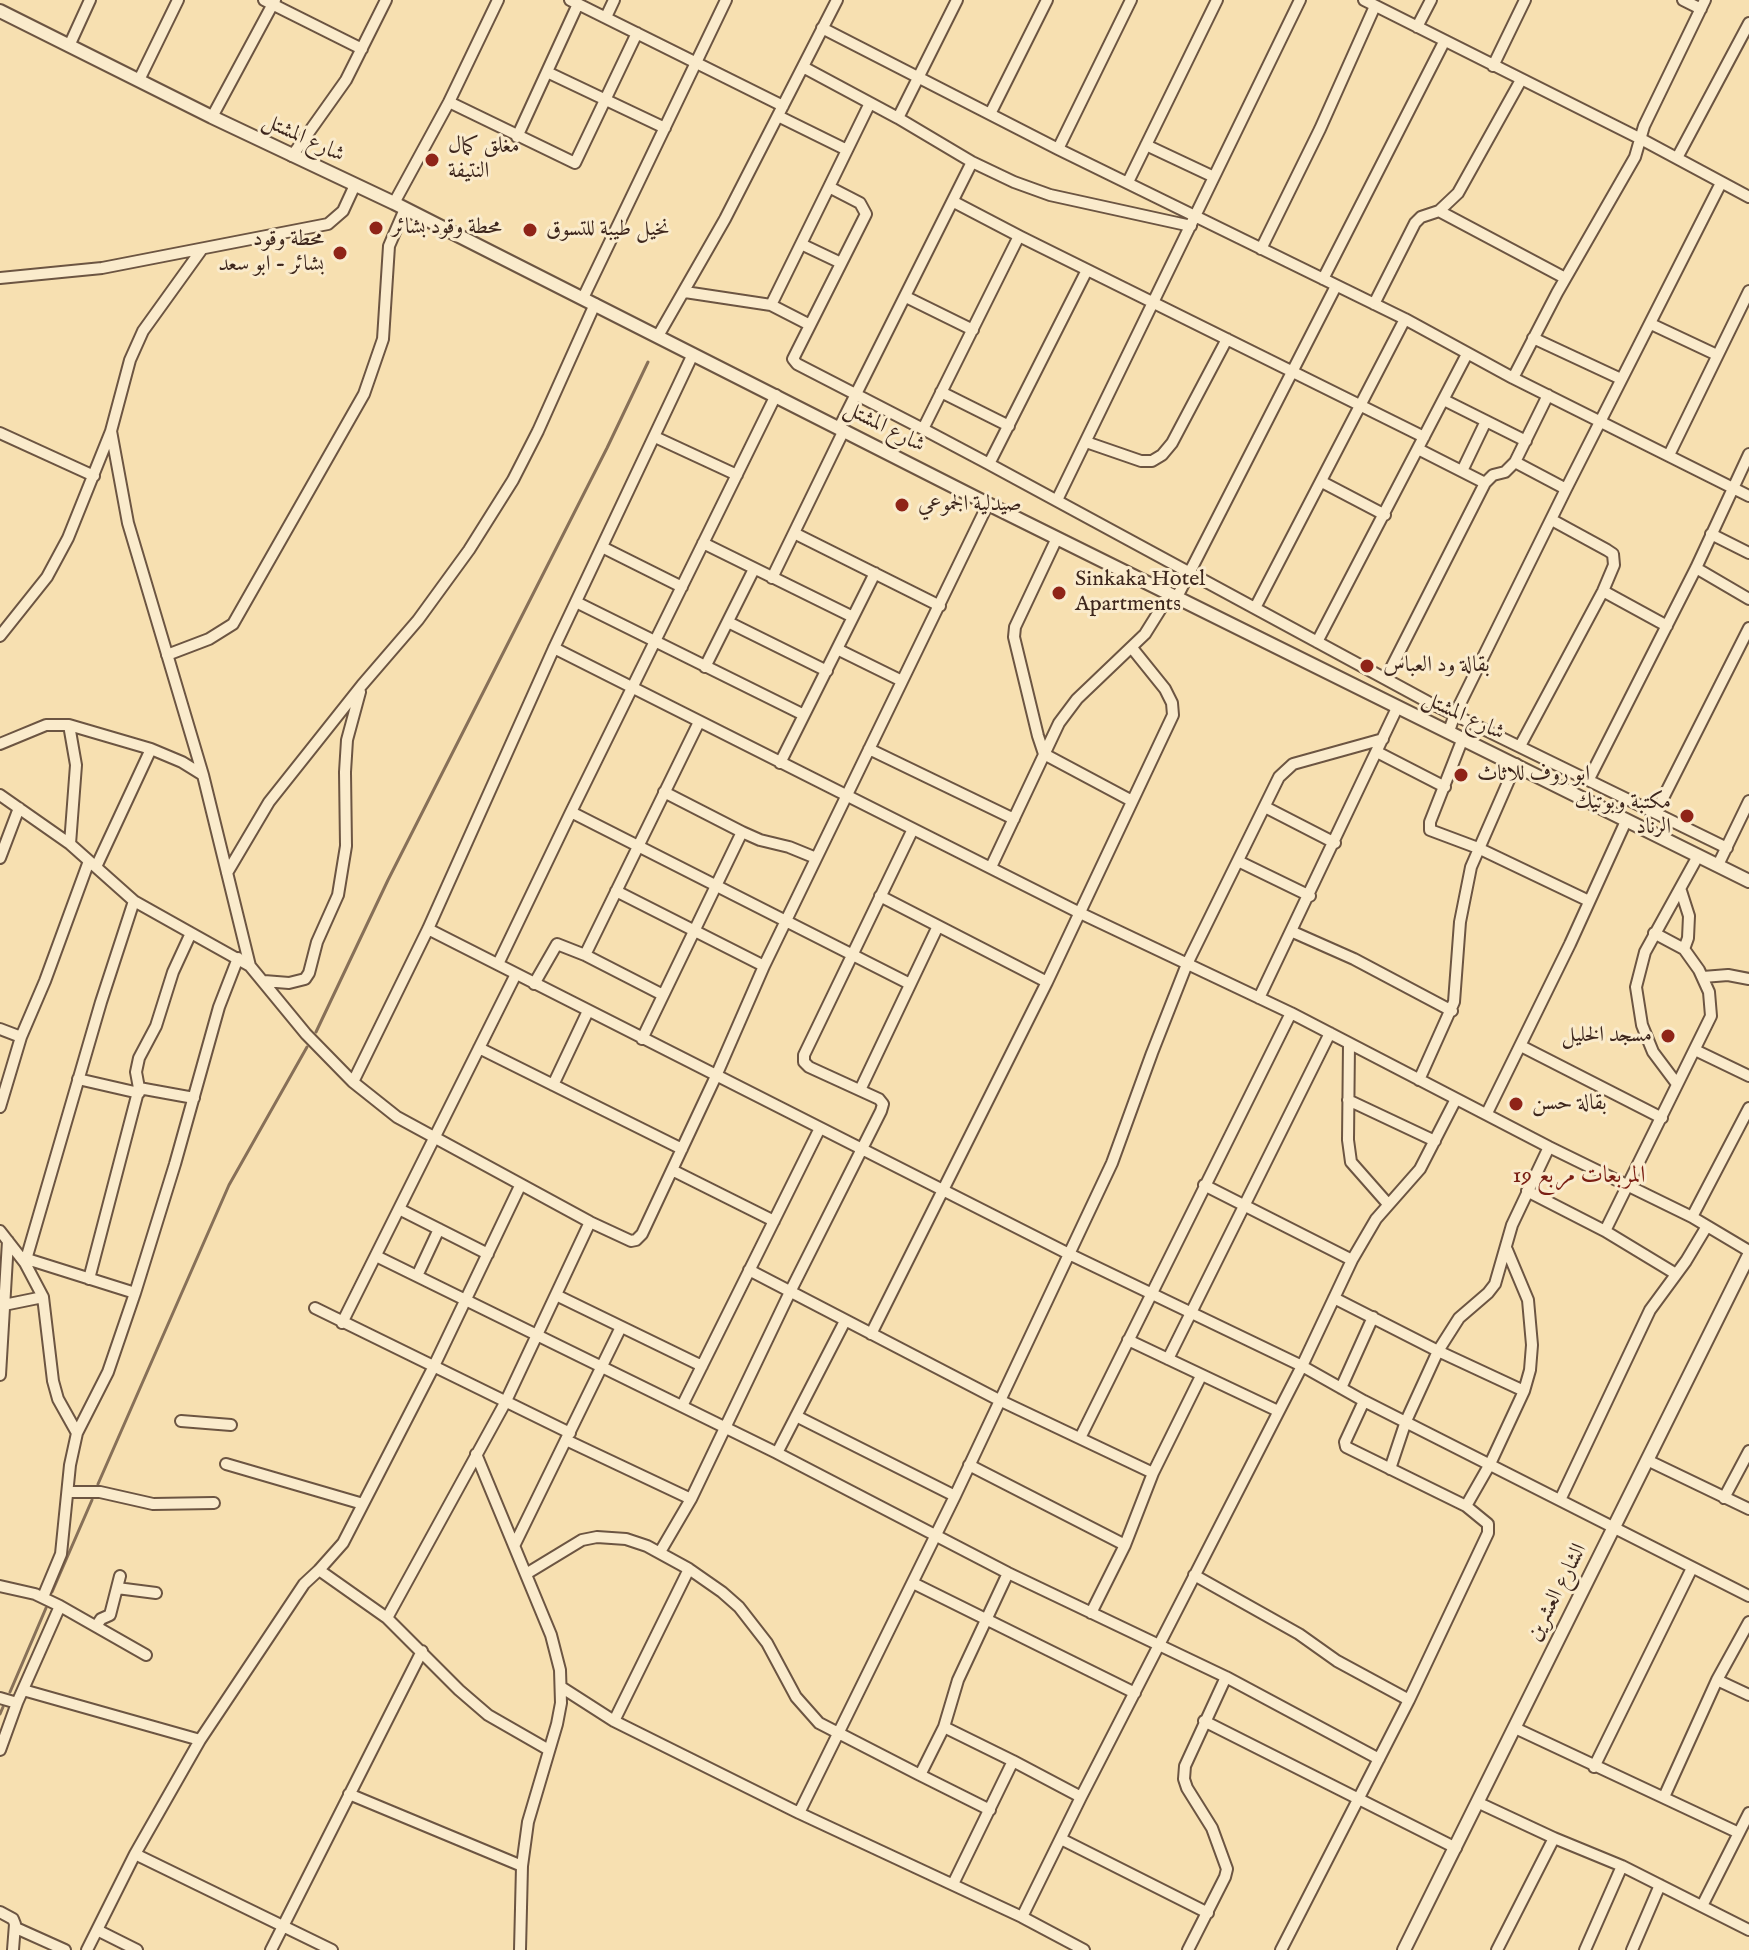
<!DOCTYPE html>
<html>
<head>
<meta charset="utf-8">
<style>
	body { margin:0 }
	canvas { display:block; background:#f7e0b1 }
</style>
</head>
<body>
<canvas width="1749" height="1950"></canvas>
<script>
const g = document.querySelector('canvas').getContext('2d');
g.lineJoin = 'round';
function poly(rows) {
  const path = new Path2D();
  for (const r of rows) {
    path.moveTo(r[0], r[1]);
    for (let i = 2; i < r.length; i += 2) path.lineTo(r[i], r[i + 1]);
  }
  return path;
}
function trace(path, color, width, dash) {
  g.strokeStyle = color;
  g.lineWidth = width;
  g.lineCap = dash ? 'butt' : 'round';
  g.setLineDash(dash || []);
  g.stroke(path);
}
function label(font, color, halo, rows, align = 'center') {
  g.font = font + ' "IM FELL English",Amiri,serif';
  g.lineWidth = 6;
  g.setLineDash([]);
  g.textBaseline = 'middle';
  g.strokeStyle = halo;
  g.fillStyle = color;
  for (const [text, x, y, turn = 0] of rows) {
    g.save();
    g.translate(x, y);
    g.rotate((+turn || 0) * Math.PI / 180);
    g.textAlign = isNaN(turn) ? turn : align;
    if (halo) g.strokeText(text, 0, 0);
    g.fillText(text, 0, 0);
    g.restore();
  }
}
const stream = poly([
	[316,1032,388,880,607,448,648,362],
	[98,1484,229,1185,307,1047],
	[52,1592,92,1500],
	[10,1692,46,1608],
	[0,1714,3,1707]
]);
const minor = poly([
	[264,0,362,49],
	[570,0,783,106],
	[1364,0,1641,139,1749,197],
	[1683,0,1701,9],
	[606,17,614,0],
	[1417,27,1431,0],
	[822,28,1058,149,1405,319,1513,378,1749,496],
	[69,46,90,0],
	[1493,66,1525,0],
	[803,67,898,118,972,162,1014,182,1050,195,1191,226],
	[547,72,665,128],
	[139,80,178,0],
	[449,102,575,163,637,33],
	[870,103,829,187,860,203,866,214,793,359,797,364,923,429,1019,236,1424,437],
	[990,114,1047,0],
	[778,116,847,150],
	[212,117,275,0],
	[898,118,957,0],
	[517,137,578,4],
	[1146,145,1214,177],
	[1058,149,1131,0],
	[292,156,346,80,386,0],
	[1677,158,1749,23],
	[1128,182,1217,0],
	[954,202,1019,236],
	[394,203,449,102,498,0],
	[1439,211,1565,278],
	[801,244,841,263],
	[1261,249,1320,129,1375,6],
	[1087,270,989,464,1428,702,1727,848],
	[0,278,102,268,328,224,343,211,355,185],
	[1323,279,1444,42],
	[685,292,771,305],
	[906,297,973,330],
	[583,298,726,0],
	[1374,304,1415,223,1421,217,1439,211,1458,193,1521,80],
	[1651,324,1717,355],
	[810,325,771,305,829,187],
	[658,336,725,219,837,0],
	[1533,338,1621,379],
	[1513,378,1557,293,1635,157,1644,126,1705,0],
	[941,392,1009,426],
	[776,395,571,812,910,984],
	[1444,400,1526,441],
	[839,428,972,162],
	[923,429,989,464],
	[111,431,128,523,203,775,250,966],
	[0,433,94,476],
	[655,437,737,475],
	[1086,442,1141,461,1152,461,1162,455,1172,443,1227,339],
	[1418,449,1485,483],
	[1669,455,1749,291],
	[1515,462,1566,489],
	[1462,471,1486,421],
	[1322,482,1385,515],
	[1057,500,1300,0],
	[794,533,940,606],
	[1711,534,1749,553],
	[1057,538,1015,627,1014,637,1038,736,1044,754,1132,801],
	[703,543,853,617],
	[602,547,682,587],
	[1696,568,1749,599],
	[772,578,844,430],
	[1603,591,1667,626],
	[1177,597,1336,286],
	[576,602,804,715],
	[1255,608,1405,319],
	[728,622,827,671],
	[0,636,47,577,68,538,111,431,130,360,143,331,202,249],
	[1317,642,1467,354],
	[554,648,1080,913,1291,1013,1549,1147,1692,1217,1749,1251],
	[837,649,902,681],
	[167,655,209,639,233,624,364,394,383,339,389,246,405,209],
	[705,667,754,569],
	[1386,678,1485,483,1493,475,1505,472,1515,462,1548,395],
	[69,725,76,765,70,844],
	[1449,731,1455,714,1566,489,1721,183],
	[1463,738,1430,822,1430,830,1478,848,1589,901],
	[0,744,46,725,69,725,151,749,182,762,203,775],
	[1520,746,1603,591,1614,565,1613,554,1607,550,1552,520],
	[869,749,1014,819],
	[1377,752,1445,787],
	[780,763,875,573],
	[1589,779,1696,568,1749,454],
	[664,792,742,832],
	[0,795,70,844,134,901,191,933],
	[1265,807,1335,843],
	[1656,812,1749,628],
	[0,858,19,808],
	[1238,861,1310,896],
	[1718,865,1749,801],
	[96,867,151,749],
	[991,867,1059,723,1077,699,1145,634,1170,594],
	[227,873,269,802,362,685,418,620,469,550,513,480,538,431,595,304],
	[616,891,764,966],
	[1681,891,1689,916,1688,938,1684,949],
	[880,896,1047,982],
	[428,929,1069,1254,1302,1366,1364,1401,1749,1596],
	[1293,932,1354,959,1452,1011],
	[585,955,663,995],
	[498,964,571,812],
	[1703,977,1728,975,1749,979],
	[264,981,289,983,305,979,309,973,317,942,338,895,346,846,345,772,347,740,360,692],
	[534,984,557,944,585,955,699,722],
	[1259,998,1397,708],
	[0,1029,21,1037],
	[642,1039,742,832,760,840,789,847,816,858],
	[1349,1044,1348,1140,1351,1162,1388,1204],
	[1521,1046,1662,1118],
	[479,1048,682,1149],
	[1695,1050,1749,1076],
	[78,1079,139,1093],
	[1419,1080,1454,1002,1460,922,1471,867,1516,764],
	[353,1082,428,929,554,648,693,354],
	[1677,1084,1653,1052,1642,1025,1636,987,1645,952,1698,856],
	[553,1085,588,1011],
	[139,1088,136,1072,139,1058,156,1026,173,972,191,933,250,966,306,1034,353,1082,397,1117,590,1222,631,1241,636,1240,642,1234,716,1076,764,966,988,504],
	[860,1090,938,926],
	[1348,1100,1435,1141],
	[0,1107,21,1037,45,981,89,861],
	[1487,1113,1570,944,1626,821],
	[672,1170,774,1221],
	[1204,1185,1352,1260],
	[1527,1191,1605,1231,1676,1274],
	[399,1209,488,1254],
	[1692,1217,1749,1108],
	[0,1231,25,1263,43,1297,53,1381,58,1399,77,1433],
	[1605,1231,1711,1016,1709,992,1699,970,1684,949,1654,933],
	[376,1256,777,1453,1008,1573,1226,1677,1379,1759],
	[27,1259,135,1293],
	[25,1263,101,1002,134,901],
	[749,1270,999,1400,1153,1473],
	[417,1276,439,1229],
	[89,1279,139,1088,194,1098],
	[556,1295,702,1366],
	[1334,1298,1438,1351,1524,1391],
	[4,1305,43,1297],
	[315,1308,570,1433],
	[342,1323,516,974],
	[871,1334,1047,982,1173,715,1172,703,1165,689,1132,648],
	[1128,1340,1278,1411],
	[1168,1359,1330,1033],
	[0,1375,8,1241],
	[1341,1388,1373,1317],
	[682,1406,820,1128],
	[796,1416,955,1496],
	[181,1421,231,1425],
	[1080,1438,1291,1013],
	[566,1440,691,1499],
	[777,1453,845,1321],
	[476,1454,551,1635,560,1670,561,1703,557,1724,528,1822,522,1866,520,1950],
	[1647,1460,1749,1509],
	[226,1464,363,1504],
	[969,1465,1125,1545],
	[1390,1469,1406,1421,1438,1351,1459,1318,1488,1293,1495,1284,1512,1225,1549,1147],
	[68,1492,100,1492,153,1504,214,1503],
	[1724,1498,1749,1451],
	[1560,1500,1650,1310,1686,1261,1707,1226],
	[1466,1506,1490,1464,1524,1391,1530,1370,1532,1345,1528,1300,1507,1250],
	[514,1546,621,1327],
	[660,1552,691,1499,790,1292,881,1111,883,1104,879,1099,809,1067,804,1062,804,1055,913,829],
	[319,1570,343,1543,433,1368,520,1186],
	[526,1574,582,1540,597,1537,626,1539,647,1546,689,1569,722,1592,739,1607,767,1643,796,1697,819,1723,920,1775,944,1727,958,1680,1008,1573],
	[1194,1575,1299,1634,1337,1661,1409,1700],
	[913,1583,1135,1693],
	[0,1586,35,1594,60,1606],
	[117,1588,156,1593],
	[43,1597,61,1554,70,1465,77,1433,108,1372,135,1293,175,1164,219,1007,238,958],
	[1091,1613,1125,1545,1153,1473,1201,1376],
	[387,1618,505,1403,590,1222],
	[97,1625,101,1619,110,1615,120,1576],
	[1717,1680,1749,1695],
	[561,1687,614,1721,799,1813,1022,1917,1084,1950],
	[23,1690,200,1740],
	[0,1698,17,1703],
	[614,1721,689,1569],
	[1204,1721,1456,1848],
	[944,1727,1013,1761,953,1884],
	[1515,1728,1739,1833],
	[0,1750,17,1703,60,1606,146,1655],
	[1013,1761,1081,1797],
	[1594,1767,1692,1568],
	[920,1775,990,1810],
	[349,1794,522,1866],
	[1664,1797,1717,1680,1749,1622],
	[1479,1803,1554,1838,1622,1866,1749,1930],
	[799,1813,955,1496,1112,1163,1152,1053,1187,964,1279,777,1293,764,1383,739],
	[1061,1839,1208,1913],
	[135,1854,332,1950],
	[1702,1906,1749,1813],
	[0,1912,13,1919,15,1924,13,1950],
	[1022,1917,1081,1797,1302,1366,1352,1260,1376,1219,1420,1169,1456,1099],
	[16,1928,65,1950],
	[97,1930,137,1950],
	[87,1950,135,1854,200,1740,304,1584,319,1570,387,1618,459,1690,488,1715,549,1750],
	[271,1950,422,1651],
	[1188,1950,1225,1877,1227,1869,1212,1828,1187,1788,1184,1779,1185,1766,1226,1677],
	[1281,1950,1409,1700,1488,1533,1488,1524,1466,1506,1346,1447,1345,1442,1364,1401],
	[1497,1950,1554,1838],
	[1585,1950,1622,1866],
	[1632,1950,1660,1885]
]);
const tertiary = poly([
	[0,11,212,117,394,203,988,504,1749,881],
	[1404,1950,1749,1255]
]);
const markers = [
	[432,160,8,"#8f2418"],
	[376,228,8,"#8f2418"],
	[530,230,8,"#8f2418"],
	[340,253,8,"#8f2418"],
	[902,505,8,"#8f2418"],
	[1059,593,8,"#8f2418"],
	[1367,666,8,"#8f2418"],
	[1461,775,8,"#8f2418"],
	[1687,816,8,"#8f2418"],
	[1668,1036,8,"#8f2418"],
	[1516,1104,8,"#8f2418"]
];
const streetNames = [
	["شارع المشتل",303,139,25],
	["شارع المشتل",884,428,27],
	["شارع المشتل",1463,717,25],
	["الشارع العشرين",1558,1593,-63]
];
const poiNames = [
	["مغلق كمال",448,147],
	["النتيفة",448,172],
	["محطة وقود بشائر",392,228],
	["نخيل طيبة للتسوق",546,230],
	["محطة وقود",324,240,"right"],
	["بشائر - ابو سعد",324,265,"right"],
	["صيدلية الجموعي",918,505],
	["Sinkaka Hotel",1075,580],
	["Apartments",1075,605],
	["بقالة ود العباس",1383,666],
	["ابو روف للاثاث",1477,775],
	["مكتبة وبوتيك",1671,803,"right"],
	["الرناد",1671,828,"right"],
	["مسجد الخليل",1652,1036,"right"],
	["بقالة حسن",1532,1104]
];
const neighbourhoodNames = [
	["المربعات مربع 19",1579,1177]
];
trace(stream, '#877058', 3);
trace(minor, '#6c5542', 14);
trace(tertiary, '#6c5542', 16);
trace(minor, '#faebcc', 10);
trace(tertiary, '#faebcc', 12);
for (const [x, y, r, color] of markers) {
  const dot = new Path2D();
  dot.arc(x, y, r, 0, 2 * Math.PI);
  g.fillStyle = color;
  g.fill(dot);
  trace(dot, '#faebcc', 3);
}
label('22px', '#3e271d', '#faebcc', streetNames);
label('22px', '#3e271d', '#faebcc', poiNames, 'left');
label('24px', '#7a1f14', '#faebcc', neighbourhoodNames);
</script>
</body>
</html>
